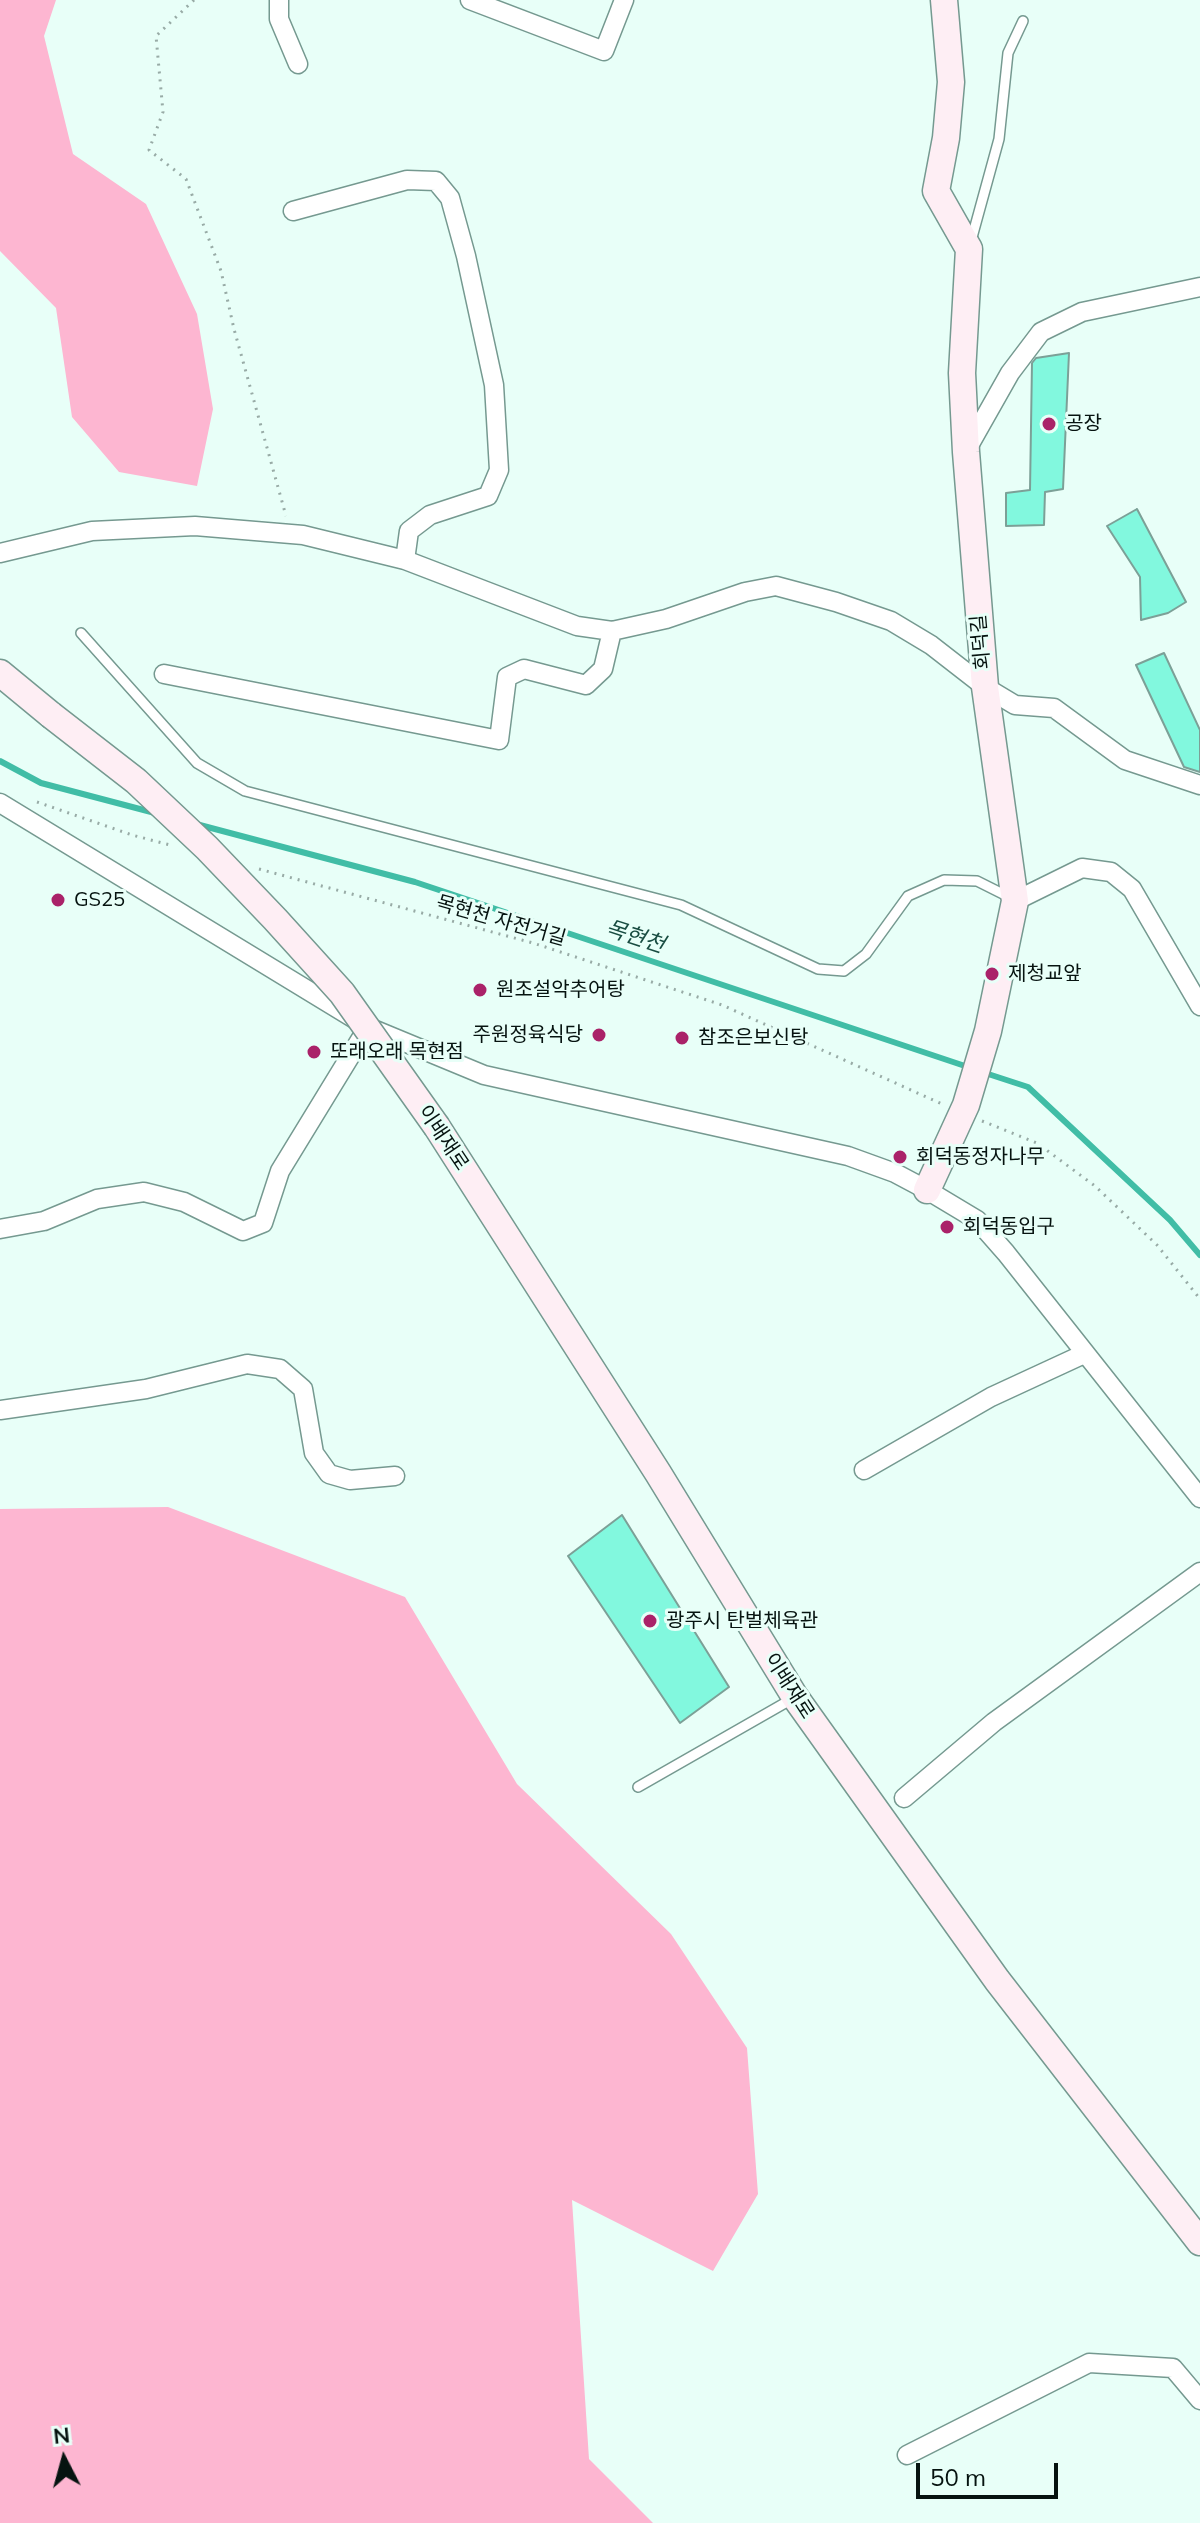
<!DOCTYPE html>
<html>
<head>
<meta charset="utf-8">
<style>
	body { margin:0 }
	#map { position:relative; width:1200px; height:2523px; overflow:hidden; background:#e8fff8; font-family:Mulish,sans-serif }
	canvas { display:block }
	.north { position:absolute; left:24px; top:2419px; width:80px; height:80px; -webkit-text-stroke:6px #e8fff8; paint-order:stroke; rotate:354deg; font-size:22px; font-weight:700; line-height:32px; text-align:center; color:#061310 }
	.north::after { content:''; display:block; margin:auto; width:28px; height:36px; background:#061310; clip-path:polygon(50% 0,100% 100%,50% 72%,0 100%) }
	.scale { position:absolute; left:916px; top:2463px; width:142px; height:36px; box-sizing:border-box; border:4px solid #061310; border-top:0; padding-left:10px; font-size:24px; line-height:28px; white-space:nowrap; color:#061310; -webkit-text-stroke:6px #e8fff8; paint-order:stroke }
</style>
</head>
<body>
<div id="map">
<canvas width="1200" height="2523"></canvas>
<div class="north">N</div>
<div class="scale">50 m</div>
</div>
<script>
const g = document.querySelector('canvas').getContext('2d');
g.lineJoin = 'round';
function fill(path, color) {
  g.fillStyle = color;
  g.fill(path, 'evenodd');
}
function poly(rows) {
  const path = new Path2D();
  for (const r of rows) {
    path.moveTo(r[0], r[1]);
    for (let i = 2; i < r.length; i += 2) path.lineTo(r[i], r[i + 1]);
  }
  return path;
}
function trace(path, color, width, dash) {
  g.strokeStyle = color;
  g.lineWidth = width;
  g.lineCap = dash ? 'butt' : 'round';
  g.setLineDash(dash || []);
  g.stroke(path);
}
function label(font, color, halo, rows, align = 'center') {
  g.font = font + ' Mulish,"Noto Sans KR",sans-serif';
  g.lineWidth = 6;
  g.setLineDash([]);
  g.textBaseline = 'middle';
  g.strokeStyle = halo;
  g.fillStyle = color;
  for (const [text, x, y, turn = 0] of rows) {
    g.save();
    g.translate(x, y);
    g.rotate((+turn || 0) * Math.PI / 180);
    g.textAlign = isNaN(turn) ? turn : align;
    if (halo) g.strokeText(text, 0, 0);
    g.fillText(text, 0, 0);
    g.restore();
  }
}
const green = poly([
	[0,0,56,0,44,36,73,154,146,204,197,314,213,409,197,486,119,472,72,417,56,308,0,251],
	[168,1507,405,1597,517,1784,671,1934,747,2048,758,2194,713,2271,572,2200,589,2459,653,2523,0,2523,0,1509]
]);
const stream = poly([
	[0,761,41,783,155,813],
	[196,824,415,882,971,1068],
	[982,1072,1028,1087,1170,1220,1200,1255]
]);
const building = poly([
	[1069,353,1063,489,1045,492,1044,525,1006,526,1006,493,1030,490,1032,363,1036,358,1069,353],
	[1137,509,1186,602,1168,613,1141,620,1140,577,1107,526,1137,509],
	[1164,653,1200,730,1200,772,1184,767,1136,665,1164,653],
	[622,1515,729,1687,680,1723,568,1556,622,1515]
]);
const path = poly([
	[194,0,156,36,163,112,149,150,186,179,221,271,234,329,286,516],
	[37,802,132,835,170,845],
	[259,869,533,943,722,1005,942,1104],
	[982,1121,1037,1143,1095,1186,1157,1245,1200,1299]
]);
const lane = poly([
	[971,241,999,139,1008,53,1023,21],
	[81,633,197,763,245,791,681,905,818,969,844,971,866,954,908,896,944,880,977,881,1009,897],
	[638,1787,792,1699]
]);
const street = poly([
	[279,0,279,19,298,64],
	[470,0,604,51,624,0],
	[293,211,407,180,436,181,450,198,466,256,494,385,499,470,488,496,430,515,409,531,405,560],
	[967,449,1010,373,1041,332,1082,312,1200,287],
	[0,553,92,531,195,526,303,535,405,560,577,626,612,631,666,619,745,592,776,586,836,602,891,621,931,645,985,687,1015,705,1054,708,1125,760,1200,785],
	[164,674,499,740,507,677,524,669,586,685,603,669,612,631],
	[0,803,368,1027,484,1075,848,1156,895,1173,927,1190,977,1220,1006,1253,1200,1498],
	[1015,901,1082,868,1111,872,1132,889,1200,1006],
	[0,1229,44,1221,97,1199,144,1192,184,1202,243,1231,263,1223,280,1171,368,1027],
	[0,1410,146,1389,247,1364,280,1369,303,1389,314,1453,329,1474,350,1480,395,1476],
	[864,1470,991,1397,1084,1354],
	[904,1798,994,1722,1200,1572],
	[907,2455,1089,2363,1173,2368,1200,2400]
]);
const secondary = poly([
	[0,673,51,715],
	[437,1127,658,1473,795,1697,997,1980,1200,2242],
	[927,1190,966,1105,988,1031,1015,901,985,687,966,452,962,373,969,249,936,191,946,138,951,82,944,0]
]);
const secondaryBridge = poly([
	[51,715,136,781,207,848,275,919,342,993,437,1127]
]);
const markers = [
	[1049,424,8,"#aa2269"],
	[58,900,8,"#aa2269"],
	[992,974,8,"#aa2269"],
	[480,990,8,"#aa2269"],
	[599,1035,8,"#aa2269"],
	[682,1038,8,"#aa2269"],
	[314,1052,8,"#aa2269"],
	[900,1157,8,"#aa2269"],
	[947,1227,8,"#aa2269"],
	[650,1621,8,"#aa2269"]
];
const poiNames = [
	["공장",1065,424],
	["GS25",74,900],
	["제청교앞",1008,974],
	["원조설악추어탕",496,990],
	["주원정육식당",583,1035,"right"],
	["참조은보신탕",698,1038],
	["또래오래 목현점",330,1052],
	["회덕동정자나무",916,1157],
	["회덕동입구",963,1227],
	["광주시 탄벌체육관",666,1621]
];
const streetNames = [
	["회덕길",981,642,-95],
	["목현천 자전거길",501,921,16],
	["이배재로",443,1138,56],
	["이배재로",789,1686,57]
];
const waterNames = [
	["목현천",635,937,18]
];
fill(green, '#fdb6d1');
trace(stream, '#41bda6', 6);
fill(building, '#82f8de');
trace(building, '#7ca097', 2);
trace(lane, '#759990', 12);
trace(street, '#759990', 21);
trace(secondary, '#759990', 29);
trace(path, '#98aba6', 3, [2, 6]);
trace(lane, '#fff', 9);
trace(street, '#fff', 18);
trace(secondary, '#feeef4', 26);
trace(secondaryBridge, '#759990', 29, []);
trace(secondaryBridge, '#feeef4', 26);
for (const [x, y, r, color] of markers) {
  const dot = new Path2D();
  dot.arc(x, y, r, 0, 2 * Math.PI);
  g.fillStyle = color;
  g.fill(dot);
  trace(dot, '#e8fff8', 3);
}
label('20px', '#061310', '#e8fff8', poiNames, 'left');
label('20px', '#061310', '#e8fff8', streetNames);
label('italic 22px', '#184c41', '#e8fff8', waterNames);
</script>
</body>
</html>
